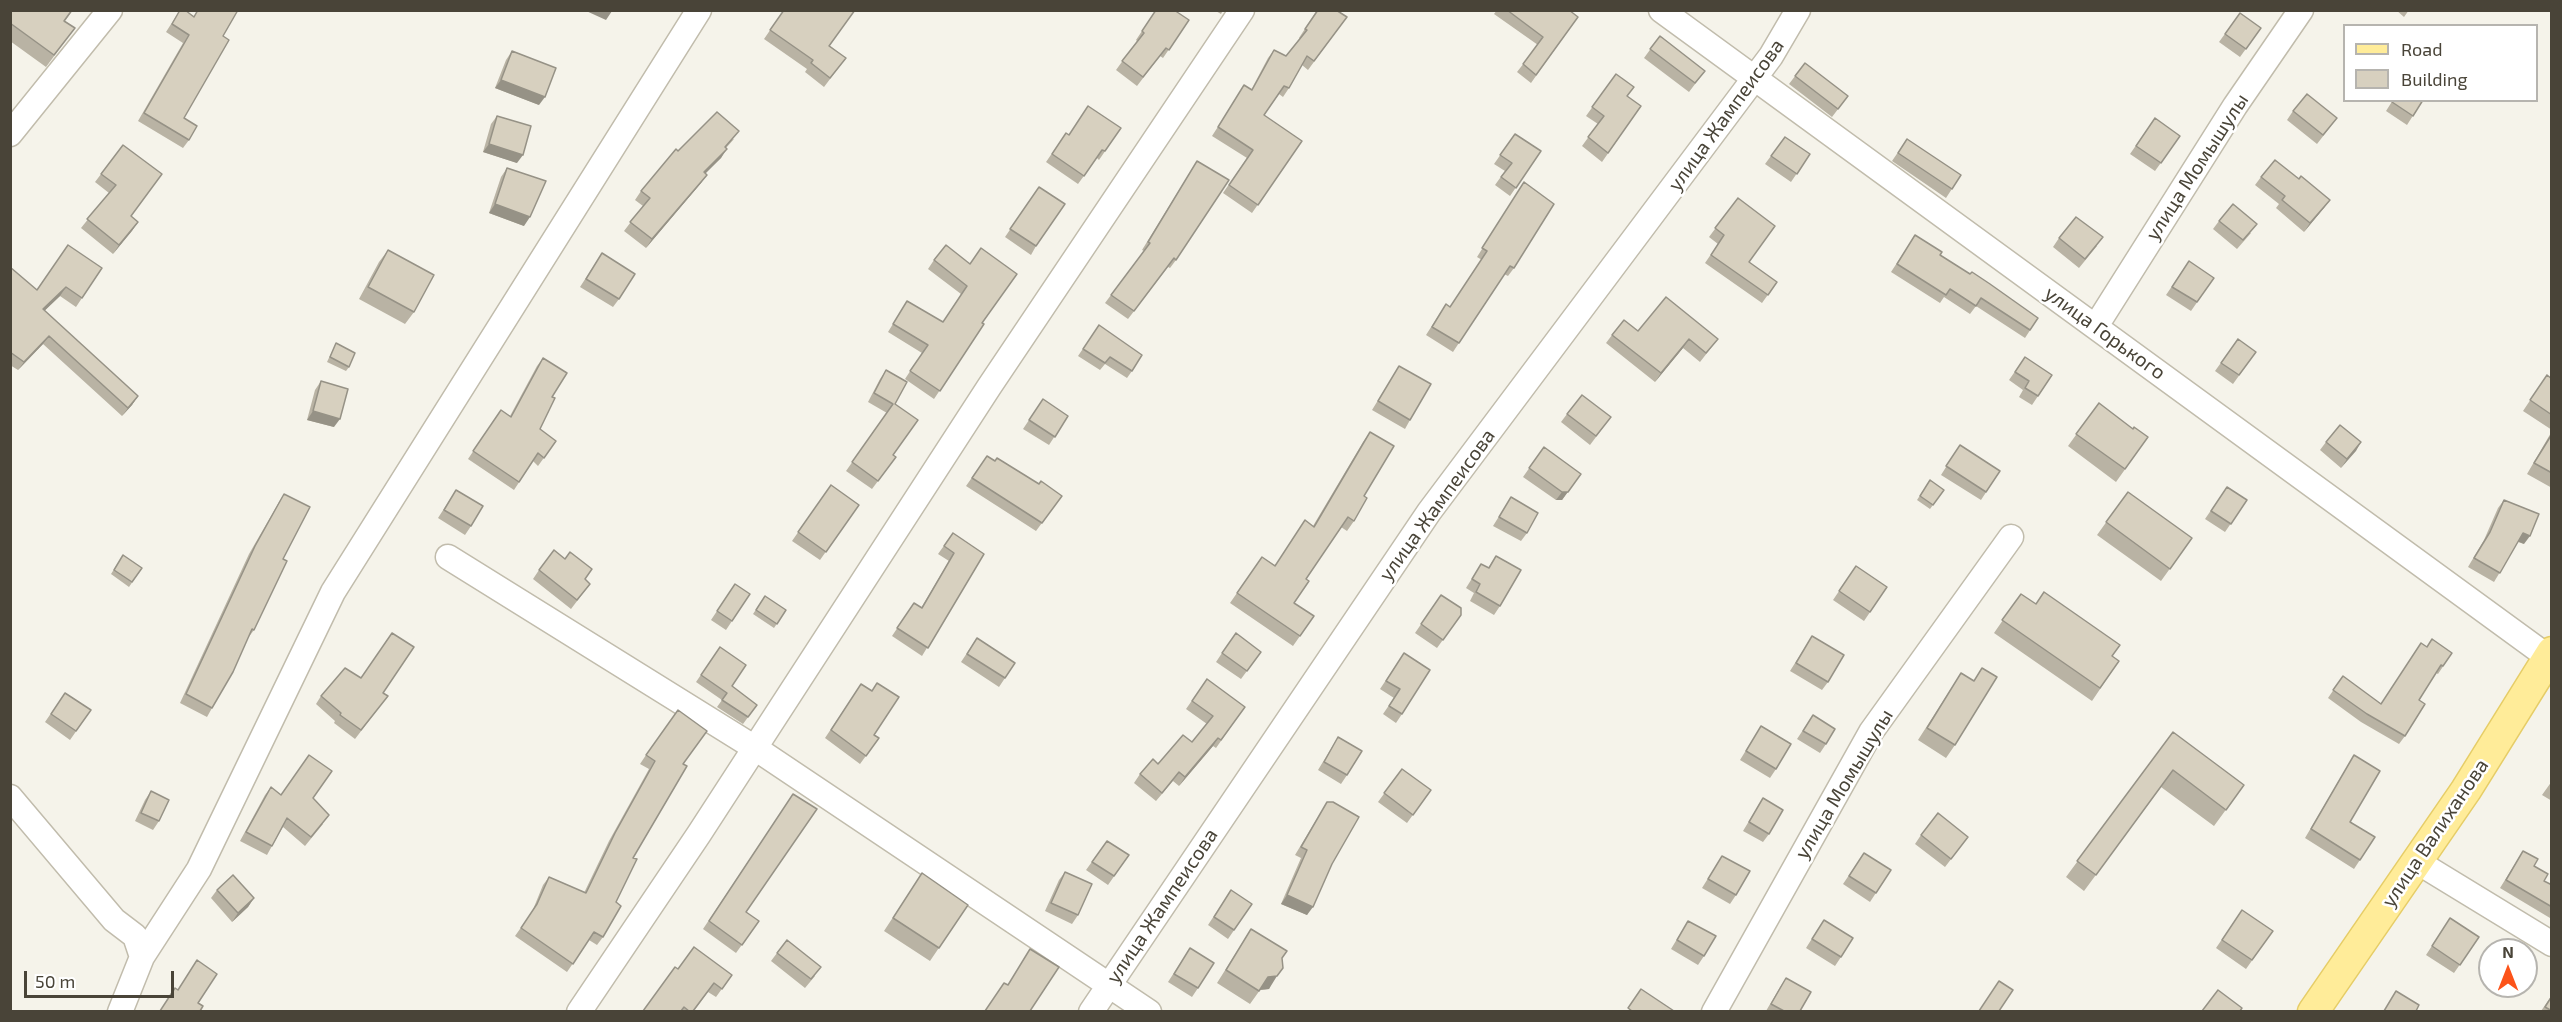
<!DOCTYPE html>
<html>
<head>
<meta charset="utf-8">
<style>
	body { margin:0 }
	#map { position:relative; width:2562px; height:1022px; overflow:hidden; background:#f5f3ea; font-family:"Exo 2",sans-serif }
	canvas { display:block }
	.frame { position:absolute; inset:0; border:12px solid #494438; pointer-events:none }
	.legend { position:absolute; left:2343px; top:24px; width:195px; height:78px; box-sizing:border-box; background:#fff; border:2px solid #b6b4af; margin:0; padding:8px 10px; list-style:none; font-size:18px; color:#494438 }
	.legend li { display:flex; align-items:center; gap:12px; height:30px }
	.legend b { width:30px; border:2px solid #b6b4af }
	.north { position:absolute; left:2478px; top:938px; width:60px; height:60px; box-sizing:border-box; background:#fff; border:2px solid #b6b4af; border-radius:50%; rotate:0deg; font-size:16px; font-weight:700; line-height:24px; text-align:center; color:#494438 }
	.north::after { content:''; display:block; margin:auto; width:21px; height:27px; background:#fc5319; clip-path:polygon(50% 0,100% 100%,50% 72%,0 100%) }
	.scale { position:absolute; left:24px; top:971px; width:150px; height:27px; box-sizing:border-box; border:3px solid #494438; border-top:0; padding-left:8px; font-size:18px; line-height:21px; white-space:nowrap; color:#494438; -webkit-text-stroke:4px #fff; paint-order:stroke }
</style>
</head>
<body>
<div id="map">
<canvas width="2562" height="1022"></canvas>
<div class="frame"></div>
<ul class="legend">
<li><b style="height:8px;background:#ffec99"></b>Road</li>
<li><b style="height:16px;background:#d7d0bf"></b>Building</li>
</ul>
<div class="north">N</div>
<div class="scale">50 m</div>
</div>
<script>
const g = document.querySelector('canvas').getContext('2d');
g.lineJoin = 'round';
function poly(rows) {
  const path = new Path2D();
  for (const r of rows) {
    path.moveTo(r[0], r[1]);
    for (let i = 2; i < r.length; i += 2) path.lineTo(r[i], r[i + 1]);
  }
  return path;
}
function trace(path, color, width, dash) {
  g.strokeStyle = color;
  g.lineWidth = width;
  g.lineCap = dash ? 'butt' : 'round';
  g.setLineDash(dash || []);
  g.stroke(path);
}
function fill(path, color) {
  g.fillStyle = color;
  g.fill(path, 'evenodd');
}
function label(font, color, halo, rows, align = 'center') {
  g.font = font + ' "Exo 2",sans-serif';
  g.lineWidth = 5;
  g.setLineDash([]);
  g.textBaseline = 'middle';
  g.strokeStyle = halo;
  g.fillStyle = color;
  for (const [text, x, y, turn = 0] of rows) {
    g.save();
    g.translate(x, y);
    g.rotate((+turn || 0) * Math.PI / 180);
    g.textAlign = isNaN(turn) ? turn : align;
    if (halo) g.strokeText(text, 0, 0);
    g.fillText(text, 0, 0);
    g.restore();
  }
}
const minor = poly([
	[1661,10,2548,657],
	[10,134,110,10],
	[2096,326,2235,106,2301,10],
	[448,557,755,748,1149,1012],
	[10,797,114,920,135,936,142,957,120,1012],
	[2416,861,2552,944],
	[142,957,199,869,333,592,699,10],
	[579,1012,699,834,989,387,1242,10],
	[1091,1012,1429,512,1771,56,1798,10],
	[1714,1012,1871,732,2011,537]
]);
const major = poly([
	[2313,1012,2466,790,2552,652]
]);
const wall = poly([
	[10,10,73,10,65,21,75,28,46,67,10,41],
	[180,10,194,16,197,10,238,10,223,36,184,118,189,140,183,148,138,121,183,43,166,32],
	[784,10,846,58,824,87,805,72,807,69,764,39],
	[1156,10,1189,20,1163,58,1160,56,1137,86,1116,70,1137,41,1136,40],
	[1214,10,1223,10,1221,14],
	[1317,10,1347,17,1308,70,1302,65,1289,88,1283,97,1279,94,1264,115,1302,141,1252,213,1223,193,1247,158,1212,136,1239,94,1251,90,1268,58,1274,50,1286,56,1300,38,1299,38],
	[1497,10,1569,10,1578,17,1531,83,1517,72,1538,45,1494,14],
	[2396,10,2409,10,2404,17],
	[2240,13,2261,28,2240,57,2219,42],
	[1660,36,1705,71,1689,92,1644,58],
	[512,51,539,105,495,88,506,60],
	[1805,63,1848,96,1832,117,1789,84],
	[1616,74,1627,96,1641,106,1602,162,1582,146,1598,124,1586,116],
	[2393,100,2423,100,2407,125,2386,111],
	[2293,111,2331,126,2317,144,2287,120],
	[497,116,517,163,483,152,491,124],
	[2155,118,2180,136,2155,171,2130,154],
	[1121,128,1099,160,1097,158,1078,184,1046,162,1066,133,1069,135],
	[1515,134,1541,151,1510,196,1495,185,1505,171,1494,164],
	[1785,137,1810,154,1791,182,1765,164],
	[734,139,726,148,721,158,705,173,701,183,646,248,624,231,643,206,635,200,641,191,678,151],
	[1907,139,1961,175,1946,198,1892,161],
	[123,145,131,216,138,222,113,254,81,228,109,193,95,182],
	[1197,161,1176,260,1170,268,1168,267,1128,319,1105,303,1144,251,1142,250],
	[507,168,524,226,489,213,501,177],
	[2261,177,2299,179,2330,200,2304,232,2276,208,2279,204,2255,185],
	[1524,182,1514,268,1508,276,1504,274,1453,352,1426,335,1440,313,1450,307,1482,260,1477,257],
	[1039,187,1036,246,1031,255,1005,237],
	[1738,198,1749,262,1777,282,1762,303,1705,263,1718,244,1709,237],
	[2219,221,2251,233,2237,249,2213,229],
	[2059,238,2097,246,2079,268,2053,247],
	[1910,243,1940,255,2038,318,2025,338,1976,306,1970,314,1944,297,1940,303,1891,272],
	[388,250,414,312,405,324,359,299,379,262],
	[602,253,619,299,613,307,580,287],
	[934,260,970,264,982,323,984,324,934,399,905,379,922,353,888,332,907,301,943,322,961,294,928,269],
	[2189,261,2214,278,2191,311,2166,295],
	[10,267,37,290,102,268,76,307,60,296,44,311,138,396,132,405,122,416,43,344,18,370,10,365],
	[1099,325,1132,371,1127,378,1105,364,1100,370,1078,356],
	[1638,331,1718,339,1700,362,1683,348,1655,382,1606,343,1612,335],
	[2238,339,2256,352,2233,384,2215,371],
	[336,343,349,367,346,371,327,362],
	[2025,357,2052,375,2032,405,2019,397,2023,390,2009,380],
	[543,358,552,397,540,429,556,441,538,466,533,461,514,490,468,459,501,410,510,416,537,366],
	[1399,366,1410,420,1405,429,1372,410],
	[886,370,895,404,893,455,896,457,872,489,846,471,887,413,868,402,880,379],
	[2547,375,2552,379,2552,430,2523,411],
	[321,381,334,427,307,420,315,390],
	[1043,399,1068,416,1049,445,1023,429],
	[2099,403,2133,429,2148,437,2116,482,2068,446],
	[1567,414,1611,417,1590,445,1561,422],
	[2552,431,2552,488,2527,474],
	[1370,432,1364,496,1354,521,1347,531,1341,527,1306,579,1294,603,1314,616,1293,646,1230,603,1262,557,1275,565,1313,526,1363,442],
	[2326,442,2361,442,2341,468,2320,450],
	[1960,445,2000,471,1981,500,1941,475],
	[1544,447,1581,474,1562,500,1556,500,1523,477],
	[987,456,1062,496,1036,531,966,486],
	[1930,480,1944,490,1930,509,1917,500],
	[831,485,859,505,820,560,792,541],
	[2227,487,2247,500,2225,532,2205,519],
	[456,490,471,526,465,535,438,518],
	[2128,492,2192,538,2161,581,2097,535],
	[284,494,283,559,254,630,248,638,212,708,207,717,180,703,249,554,279,502],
	[1511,497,1527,533,1521,541,1493,526],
	[2504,500,2524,544,2518,542,2494,582,2468,567,2484,540,2498,508],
	[953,533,984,554,922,656,892,636,914,603,921,608,949,561,938,554],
	[123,555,142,568,129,587,111,574],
	[1496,556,1500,606,1494,615,1470,601,1474,593,1466,588,1481,564,1488,568],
	[1856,566,1887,587,1864,621,1833,600],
	[539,570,590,584,571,609,533,579],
	[735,584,750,594,726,630,711,620],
	[2021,594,2119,661,2092,701,1994,633],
	[1441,595,1461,615,1437,648,1415,633],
	[765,596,786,610,774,628,753,614],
	[1812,636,1828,682,1822,690,1790,671],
	[977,638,1015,663,999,687,961,662],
	[720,647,732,686,757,705,743,724,717,707,722,700,696,682],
	[2427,647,2452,653,2438,674,2436,673,2419,700,2405,736,2399,744,2361,722,2328,698,2343,676,2381,704],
	[1261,652,1241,679,1216,662,1222,653],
	[1398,662,1402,714,1396,723,1383,714,1394,698,1380,689],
	[1982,668,1955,745,1946,758,1918,740,1961,673,1974,681],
	[1207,679,1245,707,1216,748,1213,746,1179,786,1173,781,1156,801,1134,783,1140,774,1192,742,1207,724,1186,709],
	[861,684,874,735,879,738,860,764,825,738],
	[65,693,91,710,70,740,45,722],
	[383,693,388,696,355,739,334,723,335,721,316,704,321,696],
	[1813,715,1826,744,1820,753,1797,739],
	[1761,726,1776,769,1770,778,1740,760],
	[2173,732,2244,785,2214,826,2161,787,2084,891,2066,877],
	[1338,737,1347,775,1341,784,1318,770],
	[646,755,683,764,633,858,603,937,597,945,589,940,567,972,515,936,532,912,543,885,549,877,584,893,609,841,649,769,640,764],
	[2354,755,2350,822,2375,837,2354,869,2305,838],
	[1402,769,1431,790,1407,823,1378,802],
	[2552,781,2552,801,2542,795],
	[271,787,281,795,323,824,305,846,283,827,272,846,267,855,240,841,265,795],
	[151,791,159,821,153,830,135,821,145,800],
	[793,794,746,912,759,921,736,953,703,929],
	[1763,798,1769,834,1763,842,1743,831],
	[1327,802,1332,864,1307,915,1281,904,1301,858,1295,855],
	[1921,835,1962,845,1945,867,1915,844],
	[1107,841,1129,855,1108,885,1086,870],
	[2523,851,2544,881,2552,885,2552,915,2550,918,2500,888],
	[1864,853,1891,870,1870,902,1843,884],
	[1722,856,1736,895,1730,904,1702,888],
	[1065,872,1078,915,1072,924,1045,911,1059,880],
	[922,873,968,905,930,961,884,931],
	[217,890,254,898,248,907,232,922,211,898],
	[1231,890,1252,904,1228,939,1208,925],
	[2242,910,2273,931,2246,969,2216,948],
	[2450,918,2479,937,2454,973,2426,955],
	[1688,921,1704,956,1698,965,1671,949],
	[1251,929,1282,958,1269,989,1260,990,1250,1004,1217,983],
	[1818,929,1841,957,1835,966,1806,948],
	[1190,948,1198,988,1192,997,1168,982],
	[777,953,815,976,805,988,771,961],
	[678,969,732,975,716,997,708,992,694,1011,643,1011],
	[1786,978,1800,1011,1766,1011,1780,987],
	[2552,995,2552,1011,2541,1011]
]);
const shadedWall = poly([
	[584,10,610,10,612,11,606,20],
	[501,80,545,97,539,105,495,88],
	[489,144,523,155,517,163,483,152],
	[727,149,721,158,698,181,704,172],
	[707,175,701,183,646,248,652,239],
	[2330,200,2324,208,2304,232,2310,223],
	[495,204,530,217,524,226,489,213],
	[138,222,132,231,113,254,119,245],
	[66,287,60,296,37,318,43,309],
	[49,336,43,344,18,370,24,362],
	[1689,339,1683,348,1655,382,1661,373],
	[138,396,132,405,122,416,128,408],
	[313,411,340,419,334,427,307,420],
	[2361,442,2356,451,2341,468,2347,459],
	[1575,482,1562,500,1556,500,1562,492],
	[2523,533,2530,536,2524,544,2517,541],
	[1218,738,1213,746,1179,786,1185,777],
	[1287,895,1313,907,1307,915,1281,904],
	[254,898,248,907,232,922,238,913],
	[1277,976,1269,989,1259,990,1268,977]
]);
const building = poly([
	[10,10,72,10,64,21,75,28,54,55,10,23,10,10],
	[180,10,185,10,194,17,198,10,238,10,223,36,229,40,184,118,197,126,189,140,144,113,189,35,172,24,180,10],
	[784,10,855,10,829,46,846,58,830,78,811,63,813,60,770,30,784,10],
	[1156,10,1174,10,1189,20,1169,50,1166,48,1143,77,1122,61,1144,33,1142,31,1156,10],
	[1318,10,1336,10,1347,17,1314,61,1307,56,1289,88,1284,86,1264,115,1302,141,1258,205,1229,185,1253,150,1218,127,1244,85,1252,90,1274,50,1286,56,1307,30,1305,29,1318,10],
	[1507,10,1569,10,1578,17,1536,75,1523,64,1543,37,1507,10],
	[2240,13,2261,28,2246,49,2225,34,2240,13],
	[1660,36,1705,71,1695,83,1650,49,1660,36],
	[512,51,556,68,545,97,501,80,512,51],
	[1805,63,1848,96,1838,109,1795,76,1805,63],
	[1616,74,1634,87,1627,96,1641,106,1608,153,1588,137,1604,116,1592,107,1616,74],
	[2307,94,2337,118,2323,135,2293,111,2307,94],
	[2393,100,2423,100,2413,116,2392,102,2393,100],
	[1088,106,1121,128,1105,151,1102,150,1084,176,1052,154,1066,133,1069,135,1088,106],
	[717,112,739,131,725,147,727,149,704,172,707,175,652,239,630,222,650,198,641,191,676,149,678,151,717,112],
	[497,116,531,126,523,155,489,144,497,116],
	[2155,118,2180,136,2161,163,2136,146,2155,118],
	[1515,134,1541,151,1516,188,1501,177,1512,163,1500,155,1515,134],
	[1785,137,1810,154,1797,174,1771,156,1785,137],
	[1907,139,1961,175,1952,189,1898,153,1907,139],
	[123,145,162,174,131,216,138,222,119,245,87,219,116,185,101,174,123,145],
	[2275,160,2299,179,2301,176,2330,200,2310,223,2282,200,2285,196,2261,177,2275,160],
	[1197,161,1229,180,1176,260,1174,258,1134,311,1111,295,1150,243,1148,242,1197,161],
	[507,168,546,181,530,217,495,204,507,168],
	[1524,182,1554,204,1514,268,1510,266,1459,343,1432,327,1446,304,1450,307,1487,251,1482,248,1524,182],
	[1039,187,1065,204,1036,246,1010,229,1039,187],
	[1738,198,1775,226,1749,262,1777,282,1768,295,1711,255,1724,235,1715,228,1738,198],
	[2233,204,2257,224,2243,240,2219,221,2233,204],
	[2076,217,2103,237,2085,259,2059,238,2076,217],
	[1915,235,1942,252,1940,255,1970,274,1972,272,1990,284,2038,318,2030,330,1981,298,1976,306,1950,289,1946,295,1897,264,1915,235],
	[68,245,102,268,82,298,66,287,43,309,138,396,128,408,49,336,24,362,10,352,10,267,37,290,68,245],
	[946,245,970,264,981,248,1017,274,982,323,984,324,940,391,910,371,928,345,893,324,907,301,943,322,967,286,934,260,946,245],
	[388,250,434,275,414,312,368,287,388,250],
	[602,253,635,274,619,299,586,279,602,253],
	[2189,261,2214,278,2197,302,2172,287,2189,261],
	[1666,297,1718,339,1706,353,1689,339,1661,373,1612,335,1624,320,1638,331,1666,297],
	[1099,325,1142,355,1132,371,1110,357,1105,363,1083,349,1099,325],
	[2238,339,2256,352,2239,375,2221,363,2238,339],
	[336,343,355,353,349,367,330,357,336,343],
	[2025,357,2052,375,2038,396,2025,388,2029,381,2015,372,2025,357],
	[543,358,567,373,552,397,555,398,540,429,556,441,544,458,538,453,519,482,473,451,501,410,511,417,543,358],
	[1399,366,1431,384,1410,420,1378,401,1399,366],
	[886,370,907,382,895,404,918,420,893,455,896,457,878,481,852,462,893,404,874,393,886,370],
	[2547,375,2552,379,2552,415,2530,400,2547,375],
	[321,381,348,389,340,419,313,411,321,381],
	[1582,395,1611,417,1596,436,1567,414,1582,395],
	[1043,399,1068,416,1055,437,1029,420,1043,399],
	[2099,403,2133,429,2134,427,2148,437,2125,469,2076,434,2099,403],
	[2340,425,2361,442,2347,459,2326,442,2340,425],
	[1370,432,1394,446,1364,496,1367,498,1354,521,1348,517,1306,579,1309,581,1294,603,1314,616,1300,636,1237,593,1262,557,1275,566,1305,520,1314,527,1370,432],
	[2552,434,2552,473,2534,463,2552,434],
	[1960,445,2000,471,1986,492,1946,466,1960,445],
	[1544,447,1581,474,1568,492,1562,492,1529,468,1544,447],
	[987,456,995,461,997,458,1039,484,1041,481,1062,496,1042,523,972,478,987,456],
	[1930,480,1944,490,1933,505,1920,496,1930,480],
	[831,485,859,505,826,552,798,532,831,485],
	[2227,487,2247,500,2231,524,2211,511,2227,487],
	[456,490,483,506,471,526,444,510,456,490],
	[2128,492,2192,538,2170,569,2106,522,2128,492],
	[284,494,310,507,283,559,287,561,254,630,252,629,233,672,212,708,186,694,255,546,284,494],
	[1511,497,1538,513,1527,533,1499,517,1511,497],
	[2504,500,2539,514,2530,536,2523,533,2500,573,2474,558,2490,532,2504,500],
	[953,533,984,554,928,648,897,628,914,603,922,608,954,553,944,546,953,533],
	[554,550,565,559,570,552,592,569,585,579,590,584,577,600,539,570,554,550],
	[123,555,142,568,132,582,114,570,123,555],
	[1496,556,1521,570,1500,606,1476,592,1480,584,1472,579,1481,564,1489,568,1496,556],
	[1856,566,1887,587,1870,612,1839,591,1856,566],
	[735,584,750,594,732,621,717,611,735,584],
	[2044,592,2120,645,2112,656,2119,661,2100,688,2002,620,2021,594,2036,604,2044,592],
	[1441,595,1461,608,1461,615,1443,640,1421,624,1441,595],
	[765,596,786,610,777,624,756,610,765,596],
	[392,633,414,647,383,693,388,696,361,730,340,715,341,713,321,696,345,668,361,678,392,633],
	[1236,633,1261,652,1247,671,1222,653,1236,633],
	[1812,636,1844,655,1828,682,1796,663,1812,636],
	[977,638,1015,663,1005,678,967,654,977,638],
	[2432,639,2452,653,2443,666,2441,665,2419,700,2425,704,2405,736,2367,714,2333,690,2343,676,2381,704,2421,643,2427,647,2432,639],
	[720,647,746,665,732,686,757,705,748,717,722,700,727,693,701,675,720,647],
	[1404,653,1430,670,1402,714,1389,706,1400,689,1386,681,1404,653],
	[1982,668,1997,677,1955,745,1927,728,1961,673,1974,681,1982,668],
	[1207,679,1245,707,1221,740,1218,738,1185,777,1179,772,1162,793,1140,774,1153,759,1158,764,1183,735,1192,742,1213,716,1192,701,1207,679],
	[877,683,899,697,874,735,879,738,866,756,831,730,861,684,872,691,877,683],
	[65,693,91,710,76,731,51,714,65,693],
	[678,710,707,731,683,764,687,766,633,858,637,859,616,902,621,906,603,937,594,932,573,964,521,928,537,904,549,877,586,893,615,833,655,761,646,755,678,710],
	[1813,715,1835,729,1826,744,1803,731,1813,715],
	[1761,726,1791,744,1776,769,1746,751,1761,726],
	[2173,732,2244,785,2226,810,2173,770,2096,875,2077,861,2173,732],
	[1338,737,1362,751,1347,775,1324,762,1338,737],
	[309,755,332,771,313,798,329,815,311,837,287,818,272,846,246,832,271,787,281,795,309,755],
	[2354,755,2380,771,2350,822,2375,837,2360,860,2311,829,2354,755],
	[1402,769,1431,790,1413,815,1384,793,1402,769],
	[151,791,169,800,159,821,141,813,151,791],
	[793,794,817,809,746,912,759,921,742,945,709,921,793,794],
	[1763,798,1783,810,1769,834,1749,822,1763,798],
	[1327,802,1333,802,1359,817,1332,864,1313,907,1287,895,1307,850,1301,847,1327,802],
	[1938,813,1968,837,1951,859,1921,835,1938,813],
	[1107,841,1129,855,1114,876,1092,862,1107,841],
	[2523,851,2538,859,2534,866,2548,874,2544,881,2552,885,2552,907,2506,880,2523,851],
	[1864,853,1891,870,1876,893,1849,876,1864,853],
	[1722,856,1750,871,1736,895,1708,879,1722,856],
	[1065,872,1092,884,1078,915,1051,903,1065,872],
	[922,873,968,905,939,948,893,918,922,873],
	[233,875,254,898,238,913,217,890,233,875],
	[1231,890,1252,904,1234,930,1214,917,1231,890],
	[2242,910,2273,931,2252,960,2222,940,2242,910],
	[2450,918,2479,937,2460,965,2432,946,2450,918],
	[1824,920,1853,938,1841,957,1812,939,1824,920],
	[1688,921,1716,936,1704,956,1677,940,1688,921],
	[1251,929,1287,951,1282,958,1283,968,1277,976,1268,977,1259,991,1226,970,1251,929],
	[787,940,821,967,811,979,777,953,787,940],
	[694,947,732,975,722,989,714,983,693,1011,689,1011,684,1007,681,1011,643,1011,675,967,678,969,694,947],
	[1190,948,1214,963,1198,988,1174,974,1190,948],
	[1030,949,1059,967,1030,1011,985,1011,1004,983,1008,985,1030,949],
	[197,960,217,974,198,1003,203,1006,200,1011,160,1011,175,988,178,990,197,960],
	[1786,978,1811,992,1800,1011,1784,1011,1771,1004,1786,978],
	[1999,981,2013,990,1999,1011,1979,1011,1999,981],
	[1641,989,1674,1011,1632,1011,1628,1008,1641,989],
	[2218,990,2242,1008,2240,1011,2202,1011,2218,990],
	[2396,991,2419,1005,2416,1011,2384,1011,2396,991],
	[2552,996,2552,1011,2545,1007,2552,996]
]);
const streetNames = [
	["улица Жампеисова",1726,115,-54],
	["улица Момышулы",2197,167,-57],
	["улица Горького",2105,333,36],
	["улица Жампеисова",1437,505,-54],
	["улица Момышулы",1844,784,-59],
	["улица Валиханова",2435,833,-56],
	["улица Жампеисова",1162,906,-56]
];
trace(minor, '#c1bcac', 27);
trace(major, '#e6cd67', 33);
trace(minor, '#fff', 24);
trace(major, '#ffec99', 30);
fill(wall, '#b9b3a4');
fill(shadedWall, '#969286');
fill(building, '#d7d0bf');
trace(building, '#969286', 1.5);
label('20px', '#494438', '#fff', streetNames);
</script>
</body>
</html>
